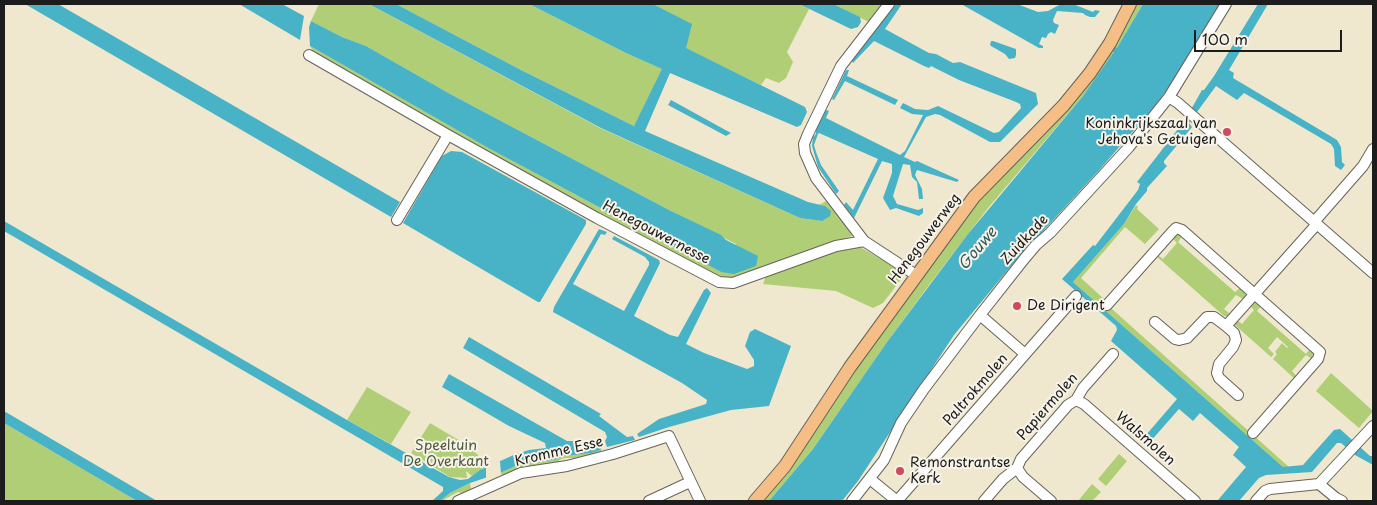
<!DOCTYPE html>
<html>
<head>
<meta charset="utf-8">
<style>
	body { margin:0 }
	#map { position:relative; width:1377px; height:505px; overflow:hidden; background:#f0e8ce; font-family:"Playpen Sans",sans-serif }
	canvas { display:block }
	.frame { position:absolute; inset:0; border:5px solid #1c1c1c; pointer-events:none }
	.scale { position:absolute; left:1194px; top:30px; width:148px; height:22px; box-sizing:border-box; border:2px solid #1c1c1c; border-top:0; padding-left:6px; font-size:15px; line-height:18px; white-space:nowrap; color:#1c1c1c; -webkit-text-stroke:4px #f7f3e8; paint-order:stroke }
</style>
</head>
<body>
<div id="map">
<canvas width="1377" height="505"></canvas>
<div class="frame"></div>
<div class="scale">100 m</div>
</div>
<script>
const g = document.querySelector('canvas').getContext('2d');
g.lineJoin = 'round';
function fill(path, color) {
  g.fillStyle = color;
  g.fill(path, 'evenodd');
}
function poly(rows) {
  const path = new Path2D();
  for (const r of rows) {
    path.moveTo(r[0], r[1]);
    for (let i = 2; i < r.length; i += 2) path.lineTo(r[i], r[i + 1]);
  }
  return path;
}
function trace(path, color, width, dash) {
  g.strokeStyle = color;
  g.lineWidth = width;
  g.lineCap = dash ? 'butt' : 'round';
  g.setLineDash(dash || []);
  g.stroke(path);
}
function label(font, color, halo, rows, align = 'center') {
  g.font = font + ' "Playpen Sans",sans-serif';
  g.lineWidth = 4;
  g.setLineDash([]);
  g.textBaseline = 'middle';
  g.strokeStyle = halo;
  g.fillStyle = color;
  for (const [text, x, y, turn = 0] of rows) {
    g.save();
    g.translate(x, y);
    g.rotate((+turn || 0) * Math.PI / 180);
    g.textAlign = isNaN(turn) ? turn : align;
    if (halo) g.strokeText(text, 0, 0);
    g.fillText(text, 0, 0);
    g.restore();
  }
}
const green = poly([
	[319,4,369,4,600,128,800,218,822,221,825,206,819,205,828,200,854,233,852,236,733,278,717,276,489,155,313,51,310,46,490,149,721,272,736,244,671,211,452,95,366,46,342,37,311,21],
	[396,4,529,4,626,53,663,69,634,126,521,70],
	[653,4,799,4,809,9,787,52,793,62,786,78,779,83,766,78,761,85,685,48,691,24],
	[833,4,883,4,869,22],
	[1137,4,1143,4,1115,52,1083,96,988,208,929,285,887,342,813,449,769,501,763,501,846,382,973,208,1128,21],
	[1136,205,1138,207,1137,209,1159,229,1145,244,1125,227,1081,278,1104,299,1103,301,1289,467,1283,467,1073,282,1124,224],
	[1176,233,1182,236,1178,242,1235,292,1240,288,1245,292,1245,296,1243,299,1236,295,1224,309,1229,313,1228,316,1224,316,1156,256,1158,255,1163,259,1177,243,1172,238],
	[860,247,901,271,902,274,902,278,883,303,873,308,836,291,763,284,766,276,844,248],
	[1255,301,1261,306,1257,311,1306,354,1310,349,1313,353,1312,359,1306,355,1292,371,1297,377,1295,379,1273,359,1277,354,1275,352,1282,343,1287,348,1288,347,1277,337,1268,348,1274,354,1271,357,1235,325,1237,320,1242,324,1254,310,1250,306],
	[1331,373,1373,411,1359,428,1316,391],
	[367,387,411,412,391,444,347,420],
	[4,423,137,501,4,501],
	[430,423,472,448,481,459,485,467,472,476,466,471,467,478,450,477,411,453],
	[601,450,602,453,573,461,573,458,565,458,559,460,560,463,524,467,502,475,500,473,522,463,555,460,565,456,591,453],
	[1119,454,1127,461,1106,486,1098,479],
	[470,483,471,489,461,493,458,492,445,499,444,501,440,501,450,493],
	[1092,484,1101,492,1092,501,1078,501]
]);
const water = poly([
	[25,4,58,4,400,202,391,217],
	[239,4,282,4,304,16,300,40],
	[369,4,396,4,521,70,634,126,662,69,626,53,529,4,653,4,692,24,686,48,805,107,807,112,801,125,797,127,670,73,645,131,808,202,825,206,831,211,830,216,822,221,800,218,601,128],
	[799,4,833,4,860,17,861,22,858,27,851,29],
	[896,4,902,4,885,29,929,53,936,54,953,63,960,62,1036,93,1038,104,1000,142,990,142,940,115,935,114,926,117,904,157,915,162,917,161,959,180,957,182,917,170,915,175,922,189,923,199,919,199,917,182,912,177,910,165,903,164,893,196,897,204,918,210,923,208,923,213,919,216,896,208,890,210,883,198,892,173,892,164,882,161,854,218,844,205,846,202,853,210,878,159,819,133,818,134,814,145,816,152,821,165,839,191,836,194,818,167,812,146,813,137,816,134,816,129,826,110,829,111,826,118,900,155,905,151,923,115,912,114,900,108,903,103,915,109,928,110,938,106,994,133,999,132,1021,108,1020,104,1016,102,959,80,931,66,929,68,924,66,874,41,853,63,852,61],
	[961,4,1017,4,1038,12,1048,11,1061,4,1073,4,1093,12,1095,10,1100,11,1095,17,1090,17,1085,15,1083,13,1057,11,1053,20,1054,23,1059,25,1055,34,1051,32,1048,34,1046,38,1042,37,1039,44,1043,46,1043,48,1039,48],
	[1143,4,1222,4,1186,64,1154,107,1101,168,1011,266,954,335,858,481,842,501,769,501,813,449,887,342,968,234,1083,96,1114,52,1113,51,1116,47,1117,48],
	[1258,4,1268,4,1229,70,1234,73,1233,78,1337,140,1341,147,1342,162,1345,165,1341,170,1335,166,1334,149,1331,144,1244,93,1237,100,1216,86,1189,123,1192,127,1164,161,1164,163,1167,166,1147,188,1147,191,1136,204,1124,224,1073,282,1283,467,1303,465,1334,430,1340,429,1370,456,1373,456,1373,465,1355,455,1341,443,1337,443,1312,472,1266,475,1259,478,1239,501,1219,501,1218,500,1246,467,1233,455,1239,447,1200,413,1193,421,1179,409,1150,442,1146,438,1146,435,1177,399,1111,341,1117,330,1116,326,1062,279,1093,245,1095,246,1138,190,1140,184,1137,182,1185,120,1202,90,1204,90,1214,76],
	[311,21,342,37,366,46,452,95,671,211,721,235,726,240,758,256,756,266,734,274,721,272,490,149,310,46,309,27],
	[991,41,993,41,1016,49,1016,55,1015,58,1009,59,1005,54,991,46,990,45],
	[846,70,849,70,847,76,898,100,895,105,845,81,834,100,832,99],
	[671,100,731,133,726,136,668,105],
	[451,151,462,152,586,220,586,224,540,302,538,302,403,223,442,156],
	[4,221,347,420,449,477,460,480,468,479,480,470,516,454,529,450,546,448,545,443,509,426,442,387,449,374,567,441,591,441,599,443,601,450,591,453,565,456,555,460,522,463,500,473,470,483,450,493,440,501,432,501,443,491,443,487,4,231],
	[599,229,607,232,605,235,601,234,573,284,624,311,649,265,649,262,645,257,612,239,614,236,659,260,660,263,634,316,670,335,678,337,704,290,707,288,711,293,686,344,704,353,747,369,754,366,754,360,745,346,750,332,755,329,791,346,769,406,731,410,669,427,639,437,637,434,659,419,706,404,707,400,682,383,553,312,554,307],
	[469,337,601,414,599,416,627,437,633,436,635,440,607,447,605,441,607,437,605,432,463,348],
	[4,411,157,501,137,501,4,423]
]);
const pier = poly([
	[500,461,501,474,486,480,486,466]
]);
const minor = poly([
	[889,4,841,66,808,134,804,144,805,153,816,178,864,241,916,275],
	[309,55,448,135],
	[1169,97,1178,103,1373,273],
	[397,220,448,135,597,218,719,282,733,283,836,246,864,241],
	[1314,222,1363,166,1373,149],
	[1107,305,1172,232,1176,228,1182,230,1320,352,1318,359,1253,433],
	[980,315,1025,354],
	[1155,322,1175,339,1179,340,1187,338,1207,317,1214,317,1226,326,1234,333,1236,340,1233,347,1219,364,1217,373,1219,378,1238,395],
	[1226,326,1317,224],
	[1076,400,1084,404,1195,501],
	[1017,468,1023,477,1051,501],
	[870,479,897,501],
	[1319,484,1336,498,1342,501],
	[458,501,521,473,567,466,613,454,669,436,700,501],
	[649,501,690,482],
	[852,501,884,460,901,423,924,389,980,315,1025,258,1036,245,1050,233,1129,147,1169,97,1226,4],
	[897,501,1076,296],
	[984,501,1003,479,1017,468,1021,459,1068,405,1076,400,1083,388,1113,354],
	[1256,501,1265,491,1270,489,1319,484,1373,426]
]);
const major = poly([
	[755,501,785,466,850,367,974,197,1063,106,1090,73,1110,43,1130,4]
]);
const markers = [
	[1227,132,5,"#d1495b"],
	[1017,306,5,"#d1495b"],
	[900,471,5,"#d1495b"]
];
const poiNames = [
	["Koninkrijkszaal van",1217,124,"right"],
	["Jehova's Getuigen",1217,140,"right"],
	["De Dirigent",1027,306],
	["Remonstrantse",910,463],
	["Kerk",910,479]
];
const streetNames = [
	["Henegouwernesse",656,233,28],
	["Henegouwerweg",925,239,-53],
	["Zuidkade",1025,240,-47],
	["Paltrokmolen",976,390,-49],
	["Papiermolen",1048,407,-49],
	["Walsmolen",1145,439,41],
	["Kromme Esse",559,452,-13]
];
const parkNames = [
	["Speeltuin",446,446],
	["De Overkant",446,462]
];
const waterNames = [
	["Gouwe",978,249,-50]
];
fill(green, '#afce76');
fill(water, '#48b3c6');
fill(pier, '#f0e8ce');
trace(minor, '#66635a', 12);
trace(major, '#66635a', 14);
trace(minor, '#fff', 10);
trace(major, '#f6be87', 12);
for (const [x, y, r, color] of markers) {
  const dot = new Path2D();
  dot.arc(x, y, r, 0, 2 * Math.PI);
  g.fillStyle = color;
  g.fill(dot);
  trace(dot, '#f7f3e8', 2);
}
label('14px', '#1c1c1c', '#f7f3e8', poiNames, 'left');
label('14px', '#1c1c1c', '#f7f3e8', streetNames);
label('14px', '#4f5a3c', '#f7f3e8', parkNames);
label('italic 15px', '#2e5860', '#f7f3e8', waterNames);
</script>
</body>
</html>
